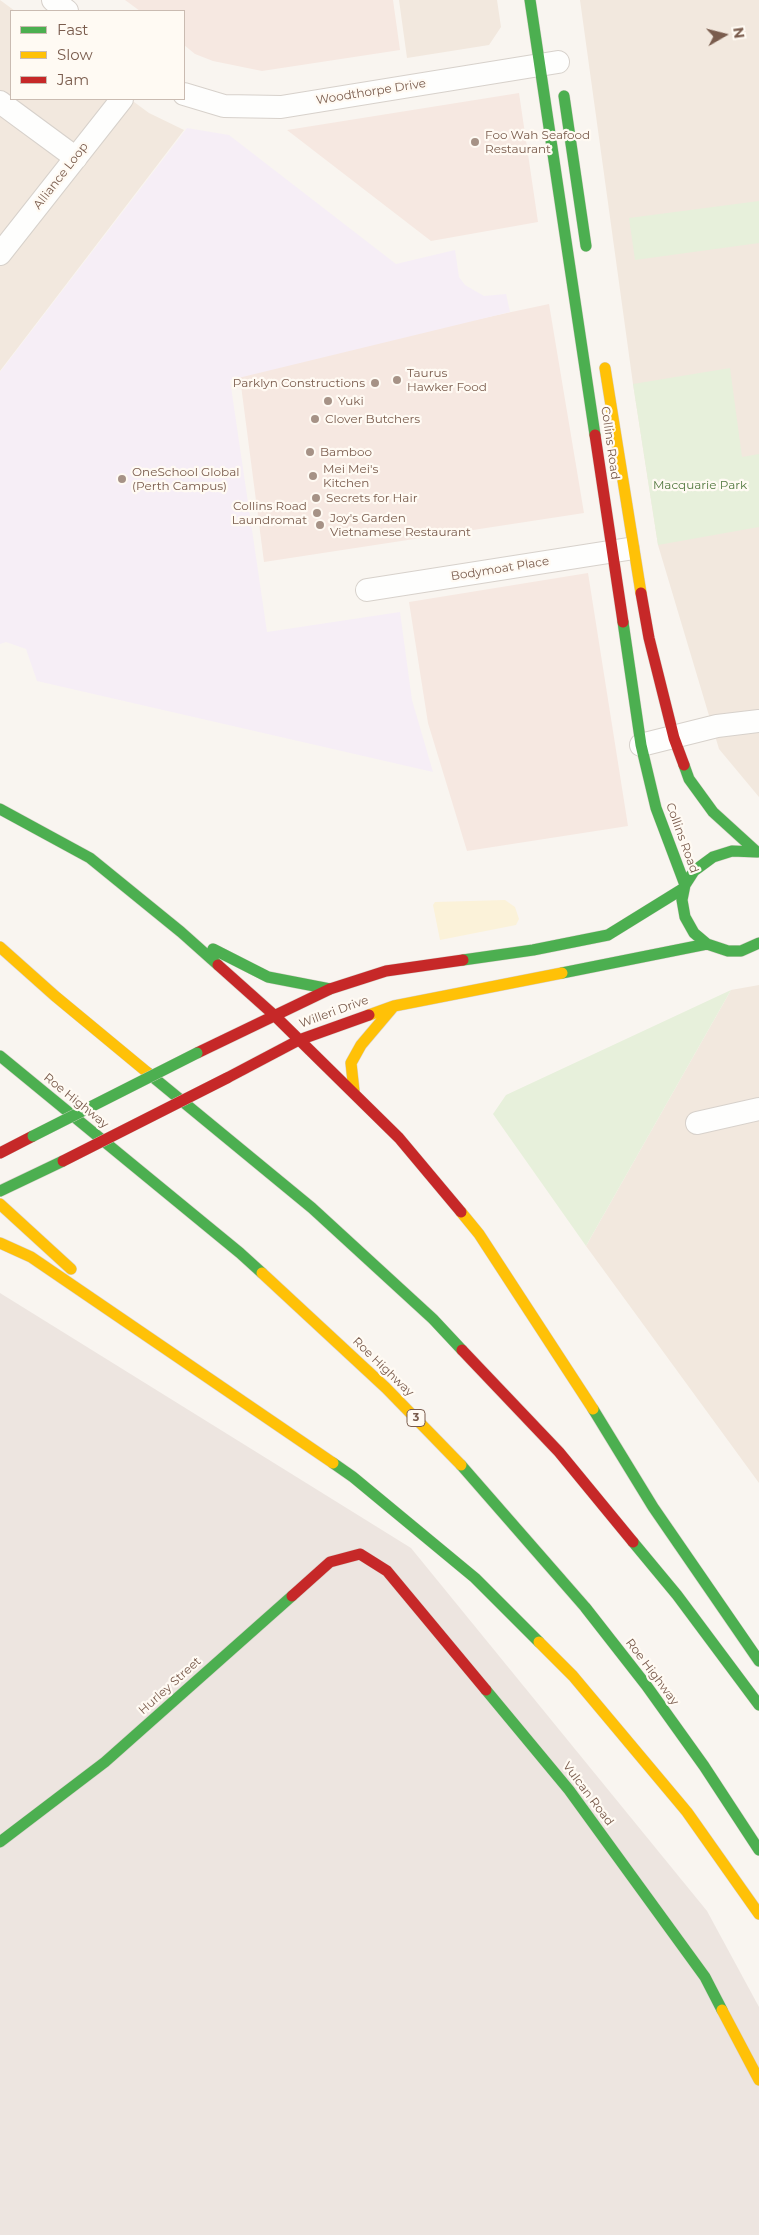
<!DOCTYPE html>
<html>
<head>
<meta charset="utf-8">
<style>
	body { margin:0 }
	#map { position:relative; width:759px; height:2235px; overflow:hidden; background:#f9f5f0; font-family:Montserrat,sans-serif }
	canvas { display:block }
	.legend { position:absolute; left:10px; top:10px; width:175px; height:90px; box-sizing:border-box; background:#fffaf3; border:1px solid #cabbb1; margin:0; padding:6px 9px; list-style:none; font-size:15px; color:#7a5c4d }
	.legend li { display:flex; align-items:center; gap:10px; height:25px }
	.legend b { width:25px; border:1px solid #cabbb1 }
	.north { position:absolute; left:699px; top:10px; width:50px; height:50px; -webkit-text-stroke:4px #fffaf3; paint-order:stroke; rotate:82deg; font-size:14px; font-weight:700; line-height:20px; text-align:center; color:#7a5c4d }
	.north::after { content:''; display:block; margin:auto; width:18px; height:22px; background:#7a5c4d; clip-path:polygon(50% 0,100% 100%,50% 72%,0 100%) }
</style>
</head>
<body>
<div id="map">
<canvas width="759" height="2235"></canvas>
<ul class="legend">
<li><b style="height:6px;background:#4caf50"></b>Fast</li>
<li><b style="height:6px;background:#ffc107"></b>Slow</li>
<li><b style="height:6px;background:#c62828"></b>Jam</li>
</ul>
<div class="north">N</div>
</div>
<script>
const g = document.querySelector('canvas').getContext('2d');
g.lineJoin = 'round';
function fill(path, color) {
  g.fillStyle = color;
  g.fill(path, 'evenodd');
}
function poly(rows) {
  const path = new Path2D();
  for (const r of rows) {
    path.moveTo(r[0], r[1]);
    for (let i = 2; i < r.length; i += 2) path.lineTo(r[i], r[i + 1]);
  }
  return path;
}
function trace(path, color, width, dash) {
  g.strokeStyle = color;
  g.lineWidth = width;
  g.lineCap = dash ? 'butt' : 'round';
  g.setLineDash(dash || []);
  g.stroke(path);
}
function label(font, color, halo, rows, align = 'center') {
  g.font = font + ' Montserrat,sans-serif';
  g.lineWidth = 4.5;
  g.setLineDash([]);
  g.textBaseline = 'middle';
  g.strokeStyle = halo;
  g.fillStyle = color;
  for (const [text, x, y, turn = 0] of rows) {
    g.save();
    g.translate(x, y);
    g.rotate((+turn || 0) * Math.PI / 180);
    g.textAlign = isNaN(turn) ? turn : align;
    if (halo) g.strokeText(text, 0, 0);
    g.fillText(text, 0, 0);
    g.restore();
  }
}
const residential = poly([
	[0,0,15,11,11,11,11,99,130,99,149,113,184,130,0,371],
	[399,0,497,0,501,27,489,45,407,58],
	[580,0,759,0,759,797,719,749,658,545,633,384],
	[759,985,759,1483,586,1246,731,990]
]);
const commercial = poly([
	[125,0,393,0,400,50,262,71,213,61,195,54,184,45,184,11,140,11],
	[519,93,538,222,431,241,287,130],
	[549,304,584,513,264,562,239,370],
	[588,573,628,826,467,851,428,723,409,602]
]);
const industrial = poly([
	[0,1293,411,1548,707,1911,759,2007,759,2235,0,2235]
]);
const education = poly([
	[187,128,229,135,396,264,455,250,459,277,465,285,484,296,506,294,510,312,230,380,267,632,400,612,412,700,433,772,37,681,26,649,6,642,0,644,0,372]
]);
const green = poly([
	[759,201,759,243,635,260,629,218],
	[730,368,742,457,759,454,759,527,658,545,633,384],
	[731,990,586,1246,493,1114,506,1095]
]);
const sand = poly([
	[505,900,515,907,519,919,516,925,440,940,433,905,435,902]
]);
const street = poly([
	[53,0,67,11],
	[184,94,224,106,281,107,558,62],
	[0,102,76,158],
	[0,254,122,99],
	[367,590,628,549],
	[641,745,717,726,759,721],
	[697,1123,759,1109]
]);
const fast = poly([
	[530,0,595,435],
	[564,96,586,246],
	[623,622,641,745,656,808,685,885],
	[684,765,689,779,713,812,757,852],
	[0,809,90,858,181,932,218,965],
	[757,852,732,851,713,857,694,871,685,885,682,900,685,917,694,933,707,944,728,951,741,951,759,943],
	[213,949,268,977,330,989],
	[463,960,533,950,608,935,684,888],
	[562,973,707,944],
	[0,1056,240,1253,262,1273],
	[148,1073,312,1208,433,1319,462,1350],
	[0,1191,63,1161],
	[593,1409,653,1507,759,1661],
	[333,1463,353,1477,475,1578,539,1642],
	[461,1465,585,1607,646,1685,704,1766,759,1850],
	[633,1542,677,1595,759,1705],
	[486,1690,569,1790,705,1977,722,2010],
	[0,1842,105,1762,292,1596]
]);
const slow = poly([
	[605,368,641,593],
	[0,947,55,996,148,1073],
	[369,1015,394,1006,562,973],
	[354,1091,351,1063,361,1045,394,1006],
	[0,1204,71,1269],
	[461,1212,479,1234,593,1409],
	[0,1243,31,1257,333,1463],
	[262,1273,386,1388,461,1465],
	[539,1642,573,1676,687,1812,759,1914],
	[722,2010,759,2080]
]);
const jam = poly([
	[595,435,623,622],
	[641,593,649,638,674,738,684,765],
	[218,965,274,1015,399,1138,461,1212],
	[197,1053,330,989,386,971,463,960],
	[227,1078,299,1040,369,1015],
	[0,1153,33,1136],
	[462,1350,559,1452,633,1542],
	[292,1596,330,1562,360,1554,387,1571,486,1690]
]);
const fastBridge = poly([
	[33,1136,197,1053]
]);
const jamBridge = poly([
	[63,1161,227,1078]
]);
const markers = [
	[475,142,5,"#a69286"],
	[397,380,5,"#a69286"],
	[375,383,5,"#a69286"],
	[328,401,5,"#a69286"],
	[315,419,5,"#a69286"],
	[310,452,5,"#a69286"],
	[313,476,5,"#a69286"],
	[122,479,5,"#a69286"],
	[316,498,5,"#a69286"],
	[317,513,5,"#a69286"],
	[320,525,5,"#a69286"]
];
const shields = [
	[416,1418,18]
];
const shieldNames = [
	["3",416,1418]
];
const streetNames = [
	["Woodthorpe Drive",371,92,-9],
	["Alliance Loop",61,176,-52],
	["Collins Road",610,443,82],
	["Bodymoat Place",500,569,-9],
	["Collins Road",682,838,70],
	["Willeri Drive",334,1012,-20],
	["Roe Highway",76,1101,39],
	["Roe Highway",383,1367,44],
	["Roe Highway",652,1672,53],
	["Hurley Street",170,1686,-42],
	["Vulcan Road",588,1794,53]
];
const poiNames = [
	["Foo Wah Seafood",485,135],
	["Restaurant",485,149],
	["Taurus",407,373],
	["Hawker Food",407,387],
	["Parklyn Constructions",365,383,"right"],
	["Yuki",338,401],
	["Clover Butchers",325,419],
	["Bamboo",320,452],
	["Mei Mei's",323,469],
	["Kitchen",323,483],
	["OneSchool Global",132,472],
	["(Perth Campus)",132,486],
	["Secrets for Hair",326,498],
	["Collins Road",307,506,"right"],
	["Laundromat",307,520,"right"],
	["Joy's Garden",330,518],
	["Vietnamese Restaurant",330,532]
];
const parkNames = [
	["Macquarie Park",700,485]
];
fill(residential, '#f2e8de');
fill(commercial, '#f6e8e1');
fill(industrial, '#ede5e0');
fill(education, '#f6eef6');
fill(green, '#e7f0db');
fill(sand, '#fbf2d9');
trace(street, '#d7d1cb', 24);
trace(fast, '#d9d2cb', 12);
trace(slow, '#d9d2cb', 12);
trace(jam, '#d9d2cb', 12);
trace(street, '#fefefd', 22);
trace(fast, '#4caf50', 11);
trace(slow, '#ffc107', 11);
trace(jam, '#c62828', 11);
trace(fastBridge, '#d9d2cb', 12, []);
trace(jamBridge, '#d9d2cb', 12, []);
trace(fastBridge, '#4caf50', 11);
trace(jamBridge, '#c62828', 11);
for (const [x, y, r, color] of markers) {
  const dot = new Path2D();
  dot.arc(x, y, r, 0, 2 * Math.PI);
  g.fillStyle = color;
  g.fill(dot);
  trace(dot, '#fffaf3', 2);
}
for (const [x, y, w] of shields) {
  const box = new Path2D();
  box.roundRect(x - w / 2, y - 8.5, w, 17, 4);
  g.fillStyle = '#fffaf3';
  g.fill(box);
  trace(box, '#7a5c4d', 1);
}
label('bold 11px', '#7a5c4d', null, shieldNames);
label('12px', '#7a5c4d', '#fffaf3', streetNames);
label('12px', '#7a5c4d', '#fffaf3', poiNames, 'left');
label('12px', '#537a41', '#fffaf3', parkNames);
</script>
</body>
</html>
